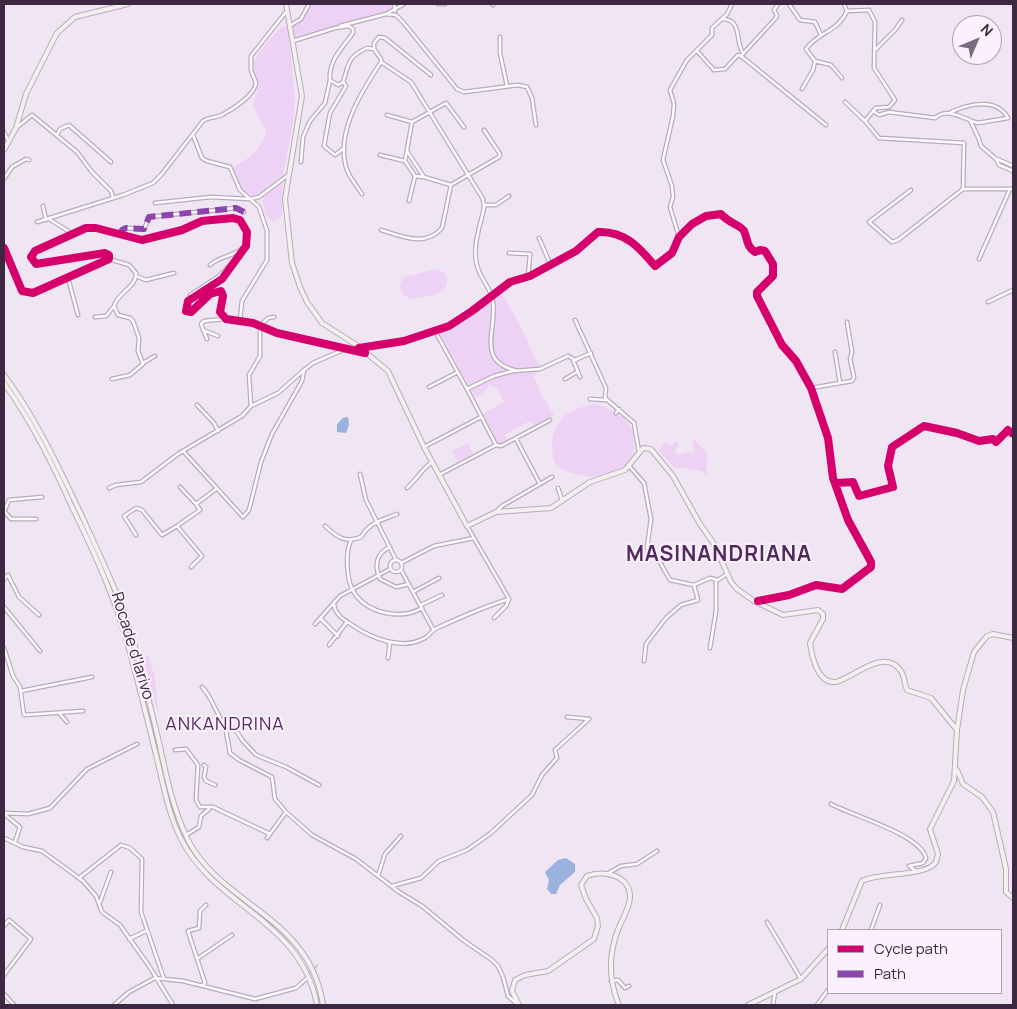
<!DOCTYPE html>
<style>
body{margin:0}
#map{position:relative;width:1017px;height:1009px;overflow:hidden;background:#f0e5f2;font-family:Manrope,sans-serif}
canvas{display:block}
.frame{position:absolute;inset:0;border:5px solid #3c2941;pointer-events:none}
.legend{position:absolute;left:827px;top:929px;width:175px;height:65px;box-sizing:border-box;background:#fbf0fd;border:1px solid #afa0b2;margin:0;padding:6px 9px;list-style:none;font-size:15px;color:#3c2941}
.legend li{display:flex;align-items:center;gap:10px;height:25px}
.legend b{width:25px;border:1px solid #afa0b2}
.north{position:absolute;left:952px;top:15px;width:50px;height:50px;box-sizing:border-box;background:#fbf0fd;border:1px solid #afa0b2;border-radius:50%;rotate:45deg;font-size:14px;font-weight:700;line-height:20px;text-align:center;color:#3c2941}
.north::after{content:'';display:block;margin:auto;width:18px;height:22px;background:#7b6b7f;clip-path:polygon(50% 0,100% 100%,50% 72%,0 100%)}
</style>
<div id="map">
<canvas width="1017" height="1009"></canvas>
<div class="frame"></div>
<ul class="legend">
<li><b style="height:6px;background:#d6006c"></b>Cycle path</li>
<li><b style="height:6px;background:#8e44ad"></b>Path</li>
</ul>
<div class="north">N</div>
</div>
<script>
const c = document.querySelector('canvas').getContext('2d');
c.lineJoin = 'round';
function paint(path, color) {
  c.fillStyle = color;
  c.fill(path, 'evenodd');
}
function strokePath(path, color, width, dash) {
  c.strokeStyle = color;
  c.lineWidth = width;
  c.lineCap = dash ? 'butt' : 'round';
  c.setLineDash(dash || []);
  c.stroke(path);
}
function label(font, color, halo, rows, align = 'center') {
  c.font = font + ' Manrope,sans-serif';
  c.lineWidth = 4;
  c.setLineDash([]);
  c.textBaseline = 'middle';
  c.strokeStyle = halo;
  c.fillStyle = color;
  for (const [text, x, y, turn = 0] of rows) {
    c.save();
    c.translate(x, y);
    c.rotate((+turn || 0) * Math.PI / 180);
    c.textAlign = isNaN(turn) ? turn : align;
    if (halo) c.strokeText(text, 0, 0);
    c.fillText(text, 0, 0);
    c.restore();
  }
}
const green = new Path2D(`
 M311 4H391L392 11 289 41 295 95 294 118 283 175 260 194 249 196 239 185 233 168C250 157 263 150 266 129L257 116 253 103 259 85 253 64 259 52 280 28 299 22Z
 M283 183 282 216 272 223 266 214 262 200 265 196Z
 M437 269C442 271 447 274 447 280 449 296 421 297 410 299L401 292 400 284 404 277Z
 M500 291 519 323 535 358 543 370 533 375 540 389 539 390 554 415 534 426 530 421 505 435 508 440 499 445 483 414 504 402 497 389 489 384 487 389 476 398 439 332C463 323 479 305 500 291Z
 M595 404C608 407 630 418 633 433 634 441 633 450 634 458 615 481 580 481 556 466 544 432 560 409 595 404Z
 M695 440 707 454 706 475 701 471 674 467 659 451 665 441 670 446 677 441 678 446 674 451 678 455 687 452 693 453 695 449 692 441Z
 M468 443 473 453 458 462 452 451Z
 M142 653 149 657 155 678 158 713Z`);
const water = new Path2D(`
 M348 417 349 425 346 433 337 432V424L343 418Z
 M566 858 575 864V872L560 885 556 894H551L547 889 549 880 545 872 558 860Z`);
const streetTunnel = new Path2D(`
 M309 976 318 964`);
const street = new Path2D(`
 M394 4 395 11
 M438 4H445
 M492 4 493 5
 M789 4 800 20 815 22 821 35
 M844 4 847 11
 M847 11 869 10 875 22 874 68 895 100 889 107 876 108 873 111
 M386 14 396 15 403 22 457 89 464 92 518 85 527 87 532 98 536 125
 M722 19C743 19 735 43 743 53
 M291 25 301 19 309 4
 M340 26 386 14 404 4
 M500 37V53L507 86
 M293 41 335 28 349 26 353 29V33C343 47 328 61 330 80L338 85 343 82C349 64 347 57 367 48L374 49 381 59V62L411 82 483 199 484 208C480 227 470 252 479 271 483 282 492 290 493 302 497 331 475 362 518 371
 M374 49V43L379 37 385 38 431 75
 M876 49 895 30 902 20
 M697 51 714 70 725 69 738 55 741 56 826 125
 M741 56 775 19 777 16 774 10 778 4
 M842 78 831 65 815 61 806 49C819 31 837 33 847 11
 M343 82 346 86 330 113 324 146 335 155 344 148
 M802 89 813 70 815 61
 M845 102 865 121 873 111 879 115 889 112 935 118C946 108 958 116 970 120L979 139 981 146 996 159 999 165 1013 171
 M951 112C969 104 996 97 1008 118L978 123 971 121
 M387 115 412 122 446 103 464 127
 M865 121 879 138 964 143 963 189H1013
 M16 128 32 115 77 152 92 172 111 191 113 198
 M4 132 8 140
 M57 135 60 129 69 125 111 162
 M193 135 202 158 207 161 230 167 240 190 250 199 259 197 287 176
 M407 151 424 177 415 176
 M380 155 405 161
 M997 159 1013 166
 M301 162 303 137 310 121 325 103 330 80
 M424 177 451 185 499 157 500 154 484 130
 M4 179 12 167 26 159 29 160
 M911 190 869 222 892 242 898 240 963 189
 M362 194C357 186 348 176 346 167 336 131 362 91 381 62
 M409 201 415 176 405 161 412 122
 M155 203 211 197 250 199 259 207 267 231V260L242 301 240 320
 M484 205H496L509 196
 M43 206 46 220
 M49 219 73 234
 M37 222 123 195 153 183 161 175 203 121C209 117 215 118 222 115 233 109 255 95 256 83L251 70V56L286 12
 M381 230C401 236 425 248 442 228L451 185
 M122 234V230L126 228 144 229 149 217 236 208 244 212
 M679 237 670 207 673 197 672 186 663 160 673 116 674 104 670 90 687 60 712 35V28L727 14 732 4
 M539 238 551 266
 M509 253 530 254 528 277
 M109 259 129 265 136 273C137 287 117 293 114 306L118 315 130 318 133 321 139 338 138 351 143 364 130 375 112 379
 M979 259 1010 189
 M210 265C220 256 232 257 243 248
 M136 276 146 280 174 273
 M68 278 78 315
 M190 295 219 276 235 260
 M988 302 1013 290
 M95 317 106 316 114 306
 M575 320 606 388 605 398 634 423 639 452
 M203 330 218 336
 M435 331 467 389 494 376 513 371 540 369 568 356 575 360 591 353
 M207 339 201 324 204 321 225 319
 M361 348 404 341 449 326 472 311 510 282 530 276 576 251 598 232C625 231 639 247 655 266L672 253 679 237 692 224 706 216 721 214C727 222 742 226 744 231 748 240 746 246 755 252L760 250 765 251 773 264V276L757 292V296L782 345 796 361 811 388 828 438 833 478 848 520 871 562V567L842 589 816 585 789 595 758 601
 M573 360 580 377
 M143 363 155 356
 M304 370 313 363 343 350
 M565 379 577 372
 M840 383 852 381 854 377 850 359 852 352 847 322
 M429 387 458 372
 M811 388 840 383 835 352
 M467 389 496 445
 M590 399 606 400
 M197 405 214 423 218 431
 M251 406 249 375 260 356V326L268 318 274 317
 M616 413 619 409
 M516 439 540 484
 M424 447 481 417
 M630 467 644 483 651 519 647 548 657 557 670 580 694 585
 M360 474 366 500 396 560
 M439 475 496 445 501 446 550 420
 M180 487 196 504
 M109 488 116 485 141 482 178 454 242 416 251 406 278 393 304 370 302 381 272 434 261 462 249 510 243 517 184 452
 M407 488C417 479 421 470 432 462
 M558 488 562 500
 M4 512 9 500 42 497
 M5 512 11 519H36
 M496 512 502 506 552 477
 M325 526C336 536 345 544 361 537 370 522 382 520 397 514
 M467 526 509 599 506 606 494 618
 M136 535 124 516 136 508 142 510 162 535 177 526
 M351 540C345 553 346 582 355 594 369 614 402 620 422 608
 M390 547C376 553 374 566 380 579L396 587 409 584
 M390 566a6 6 0 1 1 12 0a6 6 0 1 1-12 0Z
 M401 563 434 546 474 538
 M191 567 202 556 177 526 200 510 196 504 216 489
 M401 570 433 629
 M4 579 8 575 19 597 39 615
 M413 592 439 578
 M334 602C333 613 344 620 352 625 371 638 402 651 425 638 430 635 432 630 437 628 461 617 483 607 509 599
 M421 605 442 595
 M4 607 40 651
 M320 618 338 636
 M315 624 340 596 390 569
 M329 645 347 622
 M4 648 13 676 20 687 24 715 83 711
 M710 648 716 611V580
 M388 658 390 642
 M644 661 646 644 666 618 681 605 698 600 694 585 710 578 718 580 727 574
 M202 687C213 698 215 713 225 725
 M21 691 92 677
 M59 713 67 722
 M567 717 589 719
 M175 750 186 749 198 765 196 800 200 807H213L270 834
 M204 765 206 767 204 777 206 781 215 785
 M319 785 286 767 256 755 242 740 236 730 225 725 230 753 239 760 272 777 275 799 286 812 312 835 356 859 399 892 422 906 463 940 492 960 498 966 503 977 508 996 516 1003
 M831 804C853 816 920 834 926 858L923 863 909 866 916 871
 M4 813 28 814 50 808 87 769 137 744
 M4 814 20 827 15 842
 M186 835 199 827 201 816 209 809
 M4 838 23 847 42 851 83 881 96 896 102 912 120 925 149 966 173 1005
 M267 838 286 812
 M607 874 621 866 637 864 657 851
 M378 876 385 854 401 836
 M79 878 121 845 130 848 142 859 141 912 164 979
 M392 886 421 878 439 861 467 850 491 833 532 795 542 775 557 758 555 750 589 719
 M100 902 111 872
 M767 922 801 979
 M4 926 9 920 31 939 4 975
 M871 930 880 905
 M129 939 146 931
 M197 959 232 935
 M611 981 618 980 625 988 629 986
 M203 985 205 983 188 931 199 928 200 911 206 905
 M4 994 14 1005
 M114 1005 129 992 155 978 183 981 255 999 296 988 306 979
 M773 1005 775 992
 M817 1005 828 990`);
const secondary = new Path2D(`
 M286 4 302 96 285 199 292 263 300 287 307 302 322 323 358 346 388 371 424 447 467 526 496 512 551 508 590 482 625 470 643 448 651 449 673 476 700 524 714 544 731 582 737 589 754 601 783 615 818 610 823 614V619L810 643C812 658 818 684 836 682 855 677 884 647 901 671 905 677 904 684 907 690L931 698 957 730
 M4 150 16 128 26 94 57 33 75 17 128 4
 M4 248 22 291 33 293 109 259V255L105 253 36 264 31 257 35 251 86 228H96L142 240 182 230 202 221 233 218 240 220 247 232 246 246 222 279 188 301 186 311 191 312 210 294 221 291 223 296 220 312 226 319 253 323 277 333 364 353
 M4 375C36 418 58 466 81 514 100 556 121 598 134 643 143 676 151 709 159 742 166 775 173 809 188 840 222 906 310 916 323 1005
 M4 383C32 422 53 465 73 509 96 556 117 602 130 653 140 689 149 726 158 763 164 789 169 815 181 839 216 908 301 919 317 1005
 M957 770 963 784 982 797 993 812 1006 869V892L1013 898
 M842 930 862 881C880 872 926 877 936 862L938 854 930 829 954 781 957 730 963 690 974 652 987 636 993 634 1013 638
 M519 1005 512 991 515 980 525 975 548 971 594 939 598 926 597 918 586 899 581 885 587 876C604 869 631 876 630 898 629 908 623 918 619 927 608 954 608 979 619 1005
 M748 1005 801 979 828 949`);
const quiet = new Path2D(`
 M122 236V230L126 228 144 229 149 217 236 208 244 212`);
const cycleway = new Path2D(`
 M4 248 22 291 33 293 109 259V255L105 253 36 264 31 257 35 251 86 228H96L142 240 182 230 202 221 233 218 240 220 247 232 246 246 222 279 188 301 186 311 191 312 210 294 221 291 223 296 220 312 226 319 253 323 277 333 365 353
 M359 348 404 341 449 326 472 311 510 282 530 276 576 251 598 232C625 231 639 247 655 266L672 253 679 237 692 224 706 216 721 214C727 222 742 226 744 231 748 240 746 246 755 252L760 250 765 251 773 264V276L757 292V296L782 345 796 361 811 388 828 438 833 478 848 520 871 562V567L842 589 816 585 789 595 758 601
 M836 483 853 482 859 496 893 487 888 466 892 447 924 426 957 433 979 441 993 439 996 442 1008 430 1013 434`);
const streetNames = [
 ["Rocade d'Iarivo",132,646,73]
];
const neighbourhoodNames = [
 ["ANKANDRINA",225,725]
];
const districtNames = [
 ["MASINANDRIANA",719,555]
];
paint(green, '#eed2f5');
paint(water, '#9cb2de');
strokePath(streetTunnel, '#ccbfcf', 2.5, [2.5, 1]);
strokePath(street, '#b8abbc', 5);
strokePath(secondary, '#b8abbc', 6);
strokePath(street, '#fdfbfd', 2.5);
strokePath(secondary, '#f3f0ef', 4);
strokePath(quiet, '#8e44ad', 6, [12, 6]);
strokePath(cycleway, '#d6006c', 8);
label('16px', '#3c2941', '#fbf0fd', streetNames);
c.letterSpacing = '1px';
label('18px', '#53295e', '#fbf0fd', neighbourhoodNames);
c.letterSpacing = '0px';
c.letterSpacing = '1px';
label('bold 21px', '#53295e', '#fbf0fd', districtNames);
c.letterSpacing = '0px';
</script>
